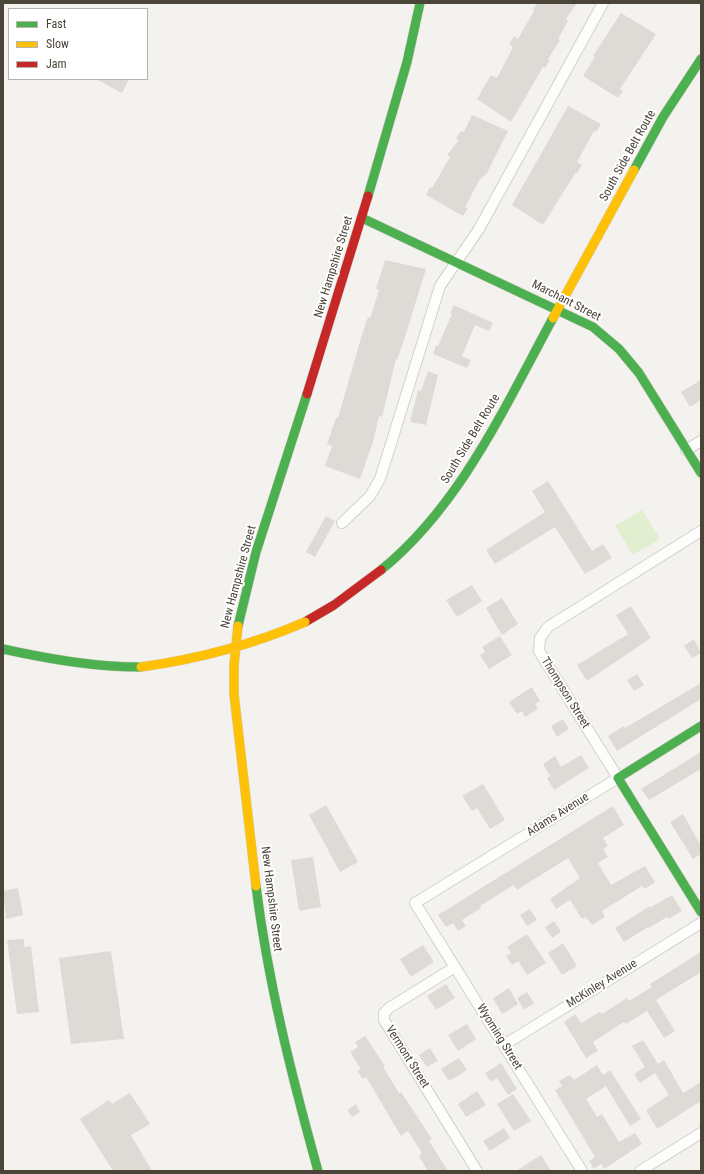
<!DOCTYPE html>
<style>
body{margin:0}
#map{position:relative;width:704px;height:1174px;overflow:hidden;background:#f4f2ee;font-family:"Roboto Condensed",sans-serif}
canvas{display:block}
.frame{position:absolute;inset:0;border:4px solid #4b4439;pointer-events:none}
.legend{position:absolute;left:8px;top:8px;width:140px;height:72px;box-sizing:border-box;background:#fff;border:1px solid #b7b4b0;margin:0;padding:5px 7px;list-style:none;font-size:12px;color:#4b4439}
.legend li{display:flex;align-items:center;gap:8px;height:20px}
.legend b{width:20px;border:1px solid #b7b4b0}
</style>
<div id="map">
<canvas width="704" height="1174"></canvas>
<div class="frame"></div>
<ul class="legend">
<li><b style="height:5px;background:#4caf50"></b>Fast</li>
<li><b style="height:5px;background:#ffc107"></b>Slow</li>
<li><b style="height:5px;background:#c62828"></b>Jam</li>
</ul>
</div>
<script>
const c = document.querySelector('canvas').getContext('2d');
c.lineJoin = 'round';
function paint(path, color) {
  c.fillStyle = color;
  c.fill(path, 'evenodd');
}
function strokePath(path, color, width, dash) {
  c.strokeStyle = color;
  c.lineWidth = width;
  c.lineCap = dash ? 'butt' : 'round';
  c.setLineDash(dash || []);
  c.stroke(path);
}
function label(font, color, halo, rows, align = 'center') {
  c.font = font + ' "Roboto Condensed",sans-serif';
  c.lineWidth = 4;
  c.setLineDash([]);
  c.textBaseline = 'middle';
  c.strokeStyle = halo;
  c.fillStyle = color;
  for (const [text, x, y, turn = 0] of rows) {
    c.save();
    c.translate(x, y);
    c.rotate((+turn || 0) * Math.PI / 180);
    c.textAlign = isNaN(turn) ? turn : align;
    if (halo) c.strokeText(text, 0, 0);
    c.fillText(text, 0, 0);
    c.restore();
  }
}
const green = new Path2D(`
 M642 510 660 539 633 555 615 526Z`);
const building = new Path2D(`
 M537 3H577L566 19 568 21 558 39 560 40 548 59 550 60 545 68 543 67 511 122 477 99 491 75 497 78 513 47 509 44 514 36 518 39 534 11 533 10Z
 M621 13 656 34 620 89 623 91 618 98 583 76 595 57 593 56Z
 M96 79H129L122 93Z
 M568 106 601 124 596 132 594 131 577 162 582 165 577 173 576 172 543 225 512 205Z
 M472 115 508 131 487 173 480 179 465 207 468 208 463 216 426 195 430 187 432 188 450 157 447 155 459 140 456 138 461 131 464 132Z
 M385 260 426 269 404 340 397 360 396 359 382 417 379 416 373 442 360 479 325 466 332 446 327 444 336 418H338L361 338 368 317 370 318 379 290 376 289Z
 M454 305 493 323 489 331 475 325 462 356 471 360 467 368 433 354 436 345 438 346 452 314 450 313Z
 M428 371 438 375 426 425 410 422 418 390 421 391Z
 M701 380V400L690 407 681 392Z
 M548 481 592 551 603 544 612 558 585 574 555 527 495 564 486 550 545 512 532 491Z
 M326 516 335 521 315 557 306 552Z
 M472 585 482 601 457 617 446 600Z
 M502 598 518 624 502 635 486 608Z
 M631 606 651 638 587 681 577 665 628 634 616 615Z
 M500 636 512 655 489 669 480 655 485 652 482 647Z
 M694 639 701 653 692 658 684 646Z
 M637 674 644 685 634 691 627 680Z
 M701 683V699L617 751 608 736 624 726 625 728Z
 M532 687 540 701 535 704 538 709 525 717 522 711 517 714 509 702Z
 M563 719 569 729 557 737 551 726Z
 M701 752V769L649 800 641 789Z
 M581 755 589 768 554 790 547 778 550 776 543 764 555 756 561 767Z
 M483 784 505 820 490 829 477 808 472 811 462 796Z
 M326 805 358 862 340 872 309 815Z
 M613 806 624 825 603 838 608 846 603 849 608 857 598 863 611 885 645 866 655 882 645 889 642 886 602 911 605 917 592 925 586 917 582 919 570 900 556 909 550 899 580 878 568 858 517 890 514 885 480 906 481 908 462 920 466 926 458 931 453 923 446 927 438 915Z
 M683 814 701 846V854L693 859 670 822Z
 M313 857 321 907 299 911 291 860Z
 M18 888 23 915 6 919 3 891Z
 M672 895 682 911 668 919 667 917 649 928 648 927 624 942 615 928 650 906 651 907Z
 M530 909 537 920 527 926 520 915Z
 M554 921 561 932 552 938 545 927Z
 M527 934 546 963 527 975 518 961 512 965 506 956 511 953 507 947Z
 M24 939V947L31 946 39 1012 17 1014 7 940Z
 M563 943 577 966 562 975 548 953Z
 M423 945 434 962 411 977 400 959Z
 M111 951 124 1039 71 1044 59 958Z
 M701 952V972L656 1000 675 1031 664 1038 647 1011 626 1024 624 1022 593 1042 598 1051 586 1058 564 1022 575 1014 581 1023 600 1012 602 1014 627 998 629 1001 652 987 650 984Z
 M446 984 455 998 436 1010 427 996Z
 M509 988 518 1004 502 1014 493 998Z
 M527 992 534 1003 524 1010 517 998Z
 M467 1024 476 1039 458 1051 448 1035Z
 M365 1036 385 1066 383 1067 399 1093 401 1092 432 1139 429 1141 448 1171H428L419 1156 422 1153 408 1131 401 1136 366 1077 363 1079 357 1071 361 1069 350 1052 358 1047 355 1042Z
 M643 1040 658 1064 664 1060 683 1093 701 1082V1101L657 1129 646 1110 669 1095 655 1073 640 1083 634 1074 645 1067 632 1046Z
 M430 1048 438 1061 427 1067 419 1055Z
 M459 1058 467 1070 449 1081 441 1069Z
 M501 1063 517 1089 508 1095 497 1078 491 1082 485 1073Z
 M597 1065 603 1075 610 1070 641 1119 630 1126 606 1086 586 1099 597 1117 602 1114 619 1142 635 1133 642 1144 604 1169 601 1164 594 1169 589 1161 595 1157 555 1090 562 1086 559 1081 570 1075 574 1080Z
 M477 1091 486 1105 466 1117 458 1104Z
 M130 1093 150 1124 131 1135 152 1171H113L80 1119 109 1100 112 1104Z
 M513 1094 531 1121 514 1131 497 1104Z
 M356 1104 360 1112 352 1117 347 1110Z
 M504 1128 510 1138 490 1151 483 1141Z
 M541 1155 551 1171H516Z`);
const street = new Path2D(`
 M686 450 701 441
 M342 523 370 496 380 479 440 286 479 229 603 3
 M455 967 389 1008 384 1013V1020L477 1171
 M504 1045 701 923
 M582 1171 415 903 618 778 539 651 540 638 548 627 701 531
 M640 1171 701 1133`);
const fast = new Path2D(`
 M634 170 663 117 701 59
 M368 196 407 62 420 3
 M362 218 593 327 619 349 639 373 701 473
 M381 570C461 505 505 406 553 318
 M238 626 256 552 307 394
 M3 649C49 659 94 667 141 667
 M701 726 618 778 701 912
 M256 886C268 983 292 1077 318 1171`);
const slow = new Path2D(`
 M553 318 634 170
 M238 626 234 665V694L256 886`);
const jam = new Path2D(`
 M307 394 368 196
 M305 622 334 605 381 570`);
const slowBridge = new Path2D(`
 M141 667C198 659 252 645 305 622`);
const streetNames = [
 ["South Side Belt Route",628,156,-61],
 ["New Hampshire Street",334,267,-73],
 ["Marchant Street",566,301,27],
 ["South Side Belt Route",471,439,-59],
 ["New Hampshire Street",239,577,-75],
 ["Thompson Street",565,693,58],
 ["Adams Avenue",558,815,-32],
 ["New Hampshire Street",271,899,83],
 ["McKinley Avenue",602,984,-32],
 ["Wyoming Street",499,1037,58],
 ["Vermont Street",407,1057,58]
];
paint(green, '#e1eecf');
paint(building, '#dedbd6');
strokePath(street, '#d2d0cb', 12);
strokePath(fast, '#d3cfc5', 10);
strokePath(slow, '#d3cfc5', 10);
strokePath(jam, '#d3cfc5', 10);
strokePath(street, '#fdfdfc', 10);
strokePath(fast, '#4caf50', 9);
strokePath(slow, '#ffc107', 9);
strokePath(jam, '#c62828', 9);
strokePath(slowBridge, '#d3cfc5', 10, []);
strokePath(slowBridge, '#ffc107', 9);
label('12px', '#4b4439', '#fff', streetNames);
</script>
